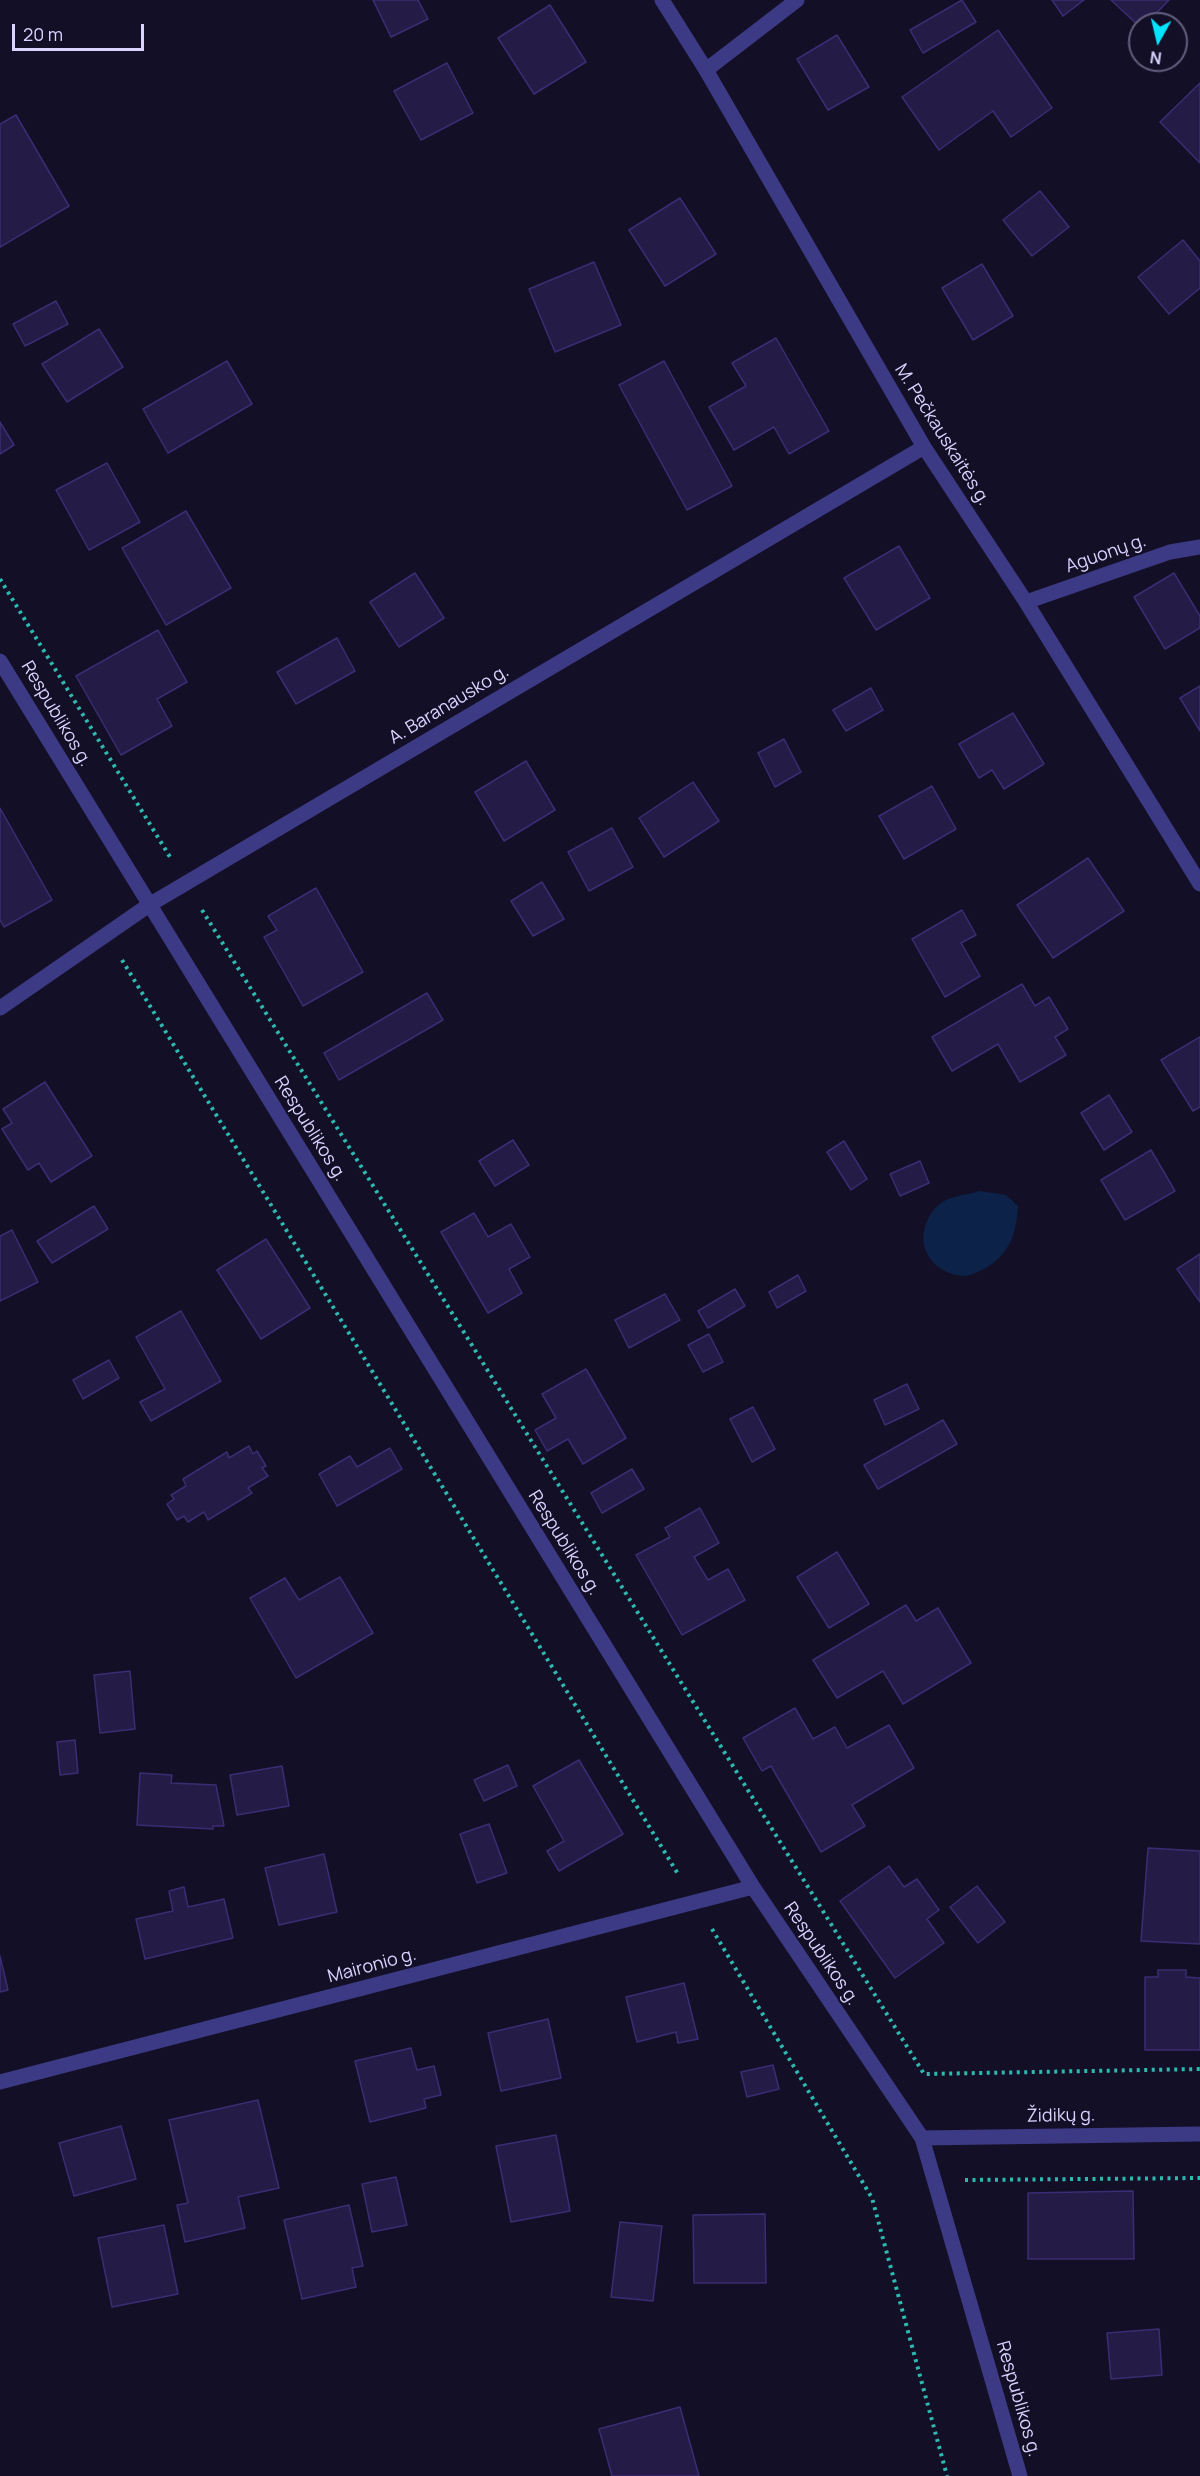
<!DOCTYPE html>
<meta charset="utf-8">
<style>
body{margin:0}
#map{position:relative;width:1200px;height:2476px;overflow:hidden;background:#130f26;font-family:Manrope,sans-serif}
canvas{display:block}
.north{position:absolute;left:1128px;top:12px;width:60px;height:60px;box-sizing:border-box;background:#130f26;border:2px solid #625e7d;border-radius:50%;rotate:188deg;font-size:16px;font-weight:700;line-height:24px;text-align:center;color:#d9d4ff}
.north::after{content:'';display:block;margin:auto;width:21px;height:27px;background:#00e5ff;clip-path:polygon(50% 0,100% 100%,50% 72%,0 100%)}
.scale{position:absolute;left:12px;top:24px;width:132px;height:27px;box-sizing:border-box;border:3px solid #d9d4ff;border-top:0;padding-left:8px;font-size:18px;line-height:21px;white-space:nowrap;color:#d9d4ff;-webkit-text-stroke:4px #130f26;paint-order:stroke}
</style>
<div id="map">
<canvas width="1200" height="2476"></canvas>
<div class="north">N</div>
<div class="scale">20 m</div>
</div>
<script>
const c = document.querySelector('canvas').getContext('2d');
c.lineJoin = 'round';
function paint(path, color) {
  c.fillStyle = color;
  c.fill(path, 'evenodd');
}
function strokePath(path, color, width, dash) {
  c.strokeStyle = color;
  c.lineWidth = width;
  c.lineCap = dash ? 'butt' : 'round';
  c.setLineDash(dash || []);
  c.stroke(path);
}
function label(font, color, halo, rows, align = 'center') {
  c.font = font + ' Manrope,sans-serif';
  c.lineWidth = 4.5;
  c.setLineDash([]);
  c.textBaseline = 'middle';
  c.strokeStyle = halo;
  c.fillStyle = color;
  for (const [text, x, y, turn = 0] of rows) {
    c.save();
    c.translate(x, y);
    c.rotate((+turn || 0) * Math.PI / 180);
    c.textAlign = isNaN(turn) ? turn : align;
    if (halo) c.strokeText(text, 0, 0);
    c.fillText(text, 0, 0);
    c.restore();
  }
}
const water = new Path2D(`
 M980 1191 1006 1195 1018 1206C1017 1234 1008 1257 982 1270 977 1272 970 1276 964 1276 940 1275 919 1255 924 1231 927 1218 932 1209 944 1201 954 1196 969 1194 980 1191Z`);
const building = new Path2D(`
 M373 0H418L428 19 391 37Z
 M962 0 976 22 923 53 910 30Z
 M1052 0H1084L1063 16Z
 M1111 0H1169L1146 24H1140V27Z
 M550 5 586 62 534 94 498 38Z
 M998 30 1052 108 1011 137 993 111 939 150 902 97Z
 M837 35 869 87 828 110 797 59Z
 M447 63 473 113 421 140 394 91Z
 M1200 83V163L1160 122Z
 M16 115 69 206 0 247V124Z
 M1040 191 1069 227 1032 256 1003 220Z
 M680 198 716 254 665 286 629 230Z
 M1183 240 1200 261V288L1169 314 1138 277Z
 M594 262 621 325 555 352 529 289Z
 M982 264 1013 316 973 340 942 288Z
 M56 301 68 324 25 346 13 324Z
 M99 329 123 367 67 402 42 364Z
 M776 338 829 431 789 454 774 427 734 450 709 407 746 386 732 363Z
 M227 361 252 404 168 453 143 409Z
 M664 361 732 486 687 510 619 385Z
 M0 422 14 445 0 454Z
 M107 463 140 522 89 550 56 490Z
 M186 511 231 588 166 625 122 548Z
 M899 546 930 598 876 630 844 578Z
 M415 573 444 618 399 647 370 602Z
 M1174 573 1200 616V628L1165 649 1134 597Z
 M158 630 187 682 157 699 172 726 121 755 76 676Z
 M337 638 355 671 296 704 277 672Z
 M1200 686V731L1180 698Z
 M871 688 883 710 846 731 833 710Z
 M1013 713 1044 764 1004 789 992 770 979 778 959 744Z
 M784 739 801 772 775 787 758 753Z
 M526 761 555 810 504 841 475 792Z
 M693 782 719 821 664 857 639 818Z
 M932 786 956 829 904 859 879 816Z
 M0 808 52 900 4 927 0 920Z
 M612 828 633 867 589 891 568 852Z
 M1088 858 1124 911 1053 958 1017 905Z
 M542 882 564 919 533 936 511 901Z
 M316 888 363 972 303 1006 264 937 277 930 268 916Z
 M962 910 976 935 961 943 980 976 945 997 912 939Z
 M1022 984 1035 1006 1049 997 1068 1029 1055 1037 1066 1055 1020 1082 998 1044 952 1071 932 1037Z
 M427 993 443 1020 339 1080 324 1053Z
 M1200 1037V1107L1193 1111 1161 1060Z
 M45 1082 92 1156 51 1182 39 1163 28 1170 2 1129 12 1123 3 1109Z
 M1109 1095 1132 1132 1104 1150 1081 1113Z
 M513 1140 529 1165 495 1186 479 1161Z
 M844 1141 867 1179 851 1190 827 1152Z
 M1151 1150 1175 1191 1125 1220 1101 1180Z
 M920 1161 929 1183 900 1196 890 1174Z
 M94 1206 108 1229 52 1263 37 1241Z
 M474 1213 488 1237 511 1224 530 1257 509 1269 522 1293 488 1313 441 1232Z
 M12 1230 38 1282 0 1301V1236Z
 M266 1239 310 1308 261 1339 217 1270Z
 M1200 1254V1302L1177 1269Z
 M798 1275 806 1291 777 1308 769 1292Z
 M735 1289 745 1306 708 1328 698 1311Z
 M665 1294 680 1320 629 1348 615 1320Z
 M181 1311 221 1381 151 1421 140 1402 165 1389 136 1337Z
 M709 1334 723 1362 703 1372 688 1345Z
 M109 1360 119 1378 83 1399 73 1380Z
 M586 1369 626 1438 583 1464 568 1439 547 1451 535 1430 556 1418 542 1394Z
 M907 1384 919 1409 885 1425 874 1400Z
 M753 1407 775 1449 752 1462 730 1419Z
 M943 1420 957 1444 878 1489 864 1465Z
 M249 1446 253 1454 257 1451 266 1466 262 1468 268 1476 248 1488 252 1493 208 1520 204 1512 188 1522 184 1516 177 1520 167 1504 174 1499 171 1495 186 1486 183 1479 227 1452 229 1458Z
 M390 1448 402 1469 337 1506 319 1474 350 1456 357 1467Z
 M632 1469 644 1489 602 1513 591 1493Z
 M700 1508 719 1543 694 1557 708 1580 728 1569 745 1600 682 1635 636 1555 670 1537 665 1528Z
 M837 1552 869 1604 829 1628 797 1577Z
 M340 1577 373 1633 296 1678 250 1598 285 1578 299 1600Z
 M906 1605 916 1621 938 1608 971 1663 903 1704 883 1671 837 1698 813 1660Z
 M130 1671 135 1729 100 1733 94 1675Z
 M795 1708 813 1739 835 1727 847 1748 889 1725 914 1768 852 1805 865 1826 821 1852 771 1766 762 1771 743 1738Z
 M75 1740 78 1773 60 1775 57 1742Z
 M579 1760 623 1834 559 1871 547 1851 564 1841 533 1786Z
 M508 1765 517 1786 484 1801 474 1780Z
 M282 1766 289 1806 237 1815 230 1775Z
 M140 1773 172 1775 171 1783 216 1785 224 1826H213V1829L137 1825Z
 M489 1824 507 1873 477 1883 460 1834Z
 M1148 1848 1200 1851V1944L1141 1941Z
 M324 1854 337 1912 279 1925 265 1868Z
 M889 1866 904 1887 917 1879 939 1910 927 1919 944 1943 895 1978 840 1901Z
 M977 1886 1005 1922 978 1943 950 1907Z
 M184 1887 188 1907 224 1899 233 1938 145 1959 136 1919 173 1911 169 1891Z
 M0 1956 8 1990 0 1992Z
 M1158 1970H1186V1977L1200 1978V2050H1145V1977H1158Z
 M684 1983 698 2039 678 2043 676 2032 637 2042 626 1997Z
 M548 2019 561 2078 501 2091 488 2033Z
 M411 2048 417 2070 434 2066 441 2095 424 2099 426 2108 370 2122 355 2061Z
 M773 2065 779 2089 747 2097 741 2072Z
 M258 2100 279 2188 238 2197 245 2228 185 2242 177 2205 188 2203 169 2120Z
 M121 2126 136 2179 74 2196 59 2143Z
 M556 2135 570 2211 511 2222 496 2146Z
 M396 2177 407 2225 372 2232 362 2184Z
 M1133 2191 1134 2259H1028V2193Z
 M349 2205 363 2266 352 2268 356 2287 302 2299 284 2220Z
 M765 2214 766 2283H694L693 2215Z
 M620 2222 662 2226 653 2301 611 2297Z
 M164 2225 178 2294 112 2307 98 2238Z
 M1159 2329 1162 2375 1111 2379 1107 2333Z
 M680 2407 699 2476H612L599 2429Z`);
const path = new Path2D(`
 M0 579 170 857
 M202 910 924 2074 1200 2069
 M122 960 678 1874
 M712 1929 872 2198 947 2476
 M965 2180 1200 2178`);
const lane = new Path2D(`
 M706 70 797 0`);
const street = new Path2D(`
 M662 0 706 70 924 447 1026 602 1200 884
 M1026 602 1170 552 1200 547
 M0 661 753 1887 922 2138 1020 2476
 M0 1008 149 905 924 447
 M0 2082 753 1887
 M922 2138 1200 2134`);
const streetNames = [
 ["M. Pečkauskaitės g.",942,435,58],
 ["Aguonų g.",1106,554,-19],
 ["A. Baranausko g.",449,705,-31],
 ["Respublikos g.",56,714,59],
 ["Respublikos g.",310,1129,58],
 ["Respublikos g.",564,1543,58],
 ["Respublikos g.",821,1954,56],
 ["Maironio g.",372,1966,-15],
 ["Židikų g.",1061,2116,-1],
 ["Respublikos g.",1018,2399,74]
];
paint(water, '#0c2248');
paint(building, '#241b47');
strokePath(building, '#3b2d73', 1.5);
strokePath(path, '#2fb8b0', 4, [3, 4.5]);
strokePath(lane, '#3d3a85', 15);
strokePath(street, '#3d3a85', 15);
label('18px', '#d9d4ff', '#130f26', streetNames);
</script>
